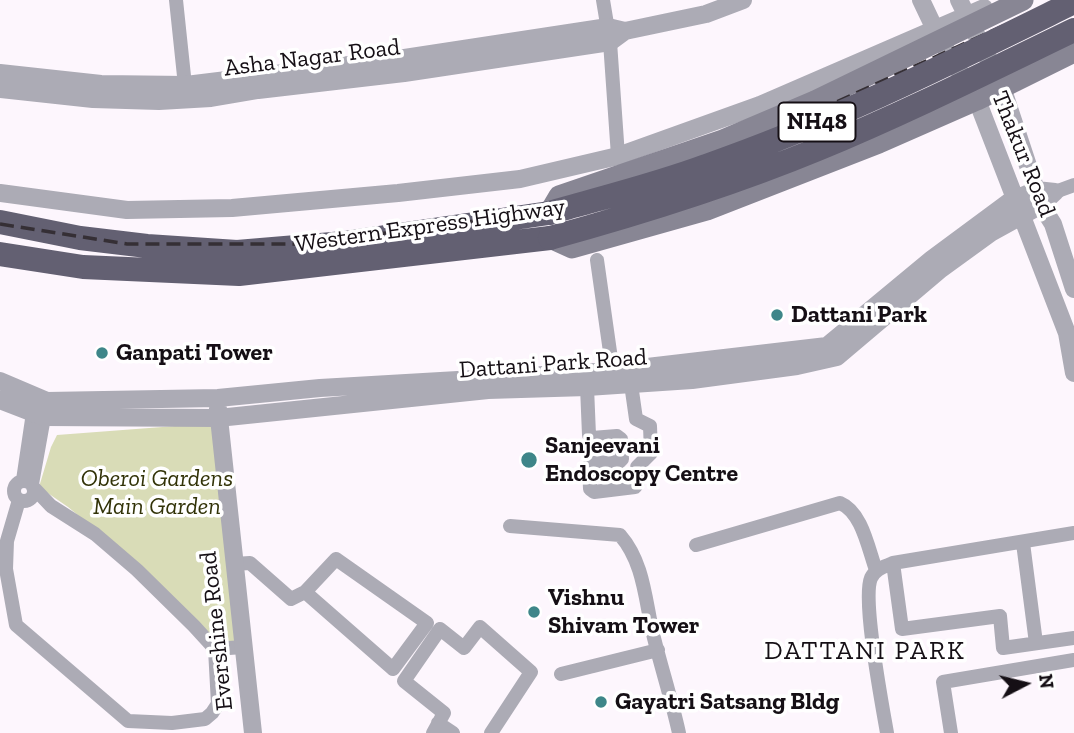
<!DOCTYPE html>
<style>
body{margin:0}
#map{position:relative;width:1074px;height:733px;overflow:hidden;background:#fdf6fd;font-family:"Zilla Slab",serif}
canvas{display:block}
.north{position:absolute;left:990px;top:649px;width:70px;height:70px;-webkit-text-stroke:5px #fff;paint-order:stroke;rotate:83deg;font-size:19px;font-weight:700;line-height:28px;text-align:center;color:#150f15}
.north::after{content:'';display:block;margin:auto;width:24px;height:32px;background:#150f15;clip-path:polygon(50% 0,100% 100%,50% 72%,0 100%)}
</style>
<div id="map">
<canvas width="1074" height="733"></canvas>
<div class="north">N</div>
</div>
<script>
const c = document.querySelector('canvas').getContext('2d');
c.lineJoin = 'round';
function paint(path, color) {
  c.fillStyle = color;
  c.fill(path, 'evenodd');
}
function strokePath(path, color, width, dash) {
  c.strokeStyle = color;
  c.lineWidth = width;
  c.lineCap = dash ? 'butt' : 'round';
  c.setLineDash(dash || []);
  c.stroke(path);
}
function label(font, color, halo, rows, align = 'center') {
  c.font = font + ' "Zilla Slab",serif';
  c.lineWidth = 7;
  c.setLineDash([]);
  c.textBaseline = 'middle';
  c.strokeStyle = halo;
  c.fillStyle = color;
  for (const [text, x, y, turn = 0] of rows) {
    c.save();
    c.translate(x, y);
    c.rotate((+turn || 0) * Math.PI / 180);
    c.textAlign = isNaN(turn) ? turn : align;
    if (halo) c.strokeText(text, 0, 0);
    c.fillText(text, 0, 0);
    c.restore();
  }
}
const green = new Path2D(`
 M215 423 241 647 219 645 90 525 68 507 39 487 51 447 57 435Z`);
const minor = new Path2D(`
 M176 0 186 95
 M603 0 610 42 618 156
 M1055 192 1074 185
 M597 260 614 380
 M587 387 589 435 592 438 617 436 621 439 622 459 619 462 591 463 589 466 590 489 594 492 635 487 638 483 637 467 651 453 650 426 636 419 631 384
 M23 480 34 406
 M14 491a10 10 0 1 1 20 0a10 10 0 1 1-20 0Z
 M32 484 46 406
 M19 500 7 541 6 569 16 625 128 721 172 723 205 719 212 713 218 704 215 649 194 626 137 570 95 534 51 506 33 487
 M510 526 620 535C645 564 645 602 654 638 662 670 672 701 679 733
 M1023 543 1036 643
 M696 545 840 503C862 512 868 548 876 570
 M336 559 427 623 393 669 305 592Z
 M893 563 902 629 1000 616 1003 648 1074 638
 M234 564 250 563 291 599 305 592
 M215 649 243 647
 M561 674 658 650
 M438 723 453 733
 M433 733 444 713 404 681 440 629 464 648 480 627 531 672 491 733
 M887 733C882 704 862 599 871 578 876 568 884 567 893 563L1074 533
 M951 733 943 682 1074 660`);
const tertiary = new Path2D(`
 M921 0 940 40 977 100 1067 333 1074 373
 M959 0 1002 87 1041 205 1053 224 1074 289
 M0 73 101 84 186 85 398 59 608 27 625 31
 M0 89 93 99 159 101 211 98 258 90 404 73 610 42 625 31 706 14 743 0
 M0 193 127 210 232 208 398 193 520 179 618 156 760 105 984 8
 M0 381 47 401 218 398 320 388 613 371 827 346 932 259 1009 202 1036 190 1055 192
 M0 400 44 417 218 418 488 390 587 387 692 380 797 366 837 357 941 269 992 232 1041 205 1055 192
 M218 409 253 733`);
const secondary = new Path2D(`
 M549 213 559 196 723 140 815 101 1023 0
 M550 238 572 248 707 210 879 143 977 100 1074 52`);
const trunk = new Path2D(`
 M0 222 80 238 147 246 237 252 344 243 549 213
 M0 254 83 267 239 274 550 238`);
const rail = new Path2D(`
 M0 224 127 244H304L497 218 619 188 742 145 1060 0`);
const trunkBridge = new Path2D(`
 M549 213C601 198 655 185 706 166 833 122 954 61 1074 2
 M550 238C641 213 731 185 818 149 905 113 989 71 1074 30`);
const markers = [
 [777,315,7,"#3e8689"],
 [102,353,7,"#3e8689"],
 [529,460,9,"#3e8689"],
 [534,612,7,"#3e8689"],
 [601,702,7,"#3e8689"]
];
const shields = [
 [817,122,77]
];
const shieldNames = [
 ["NH48",817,122]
];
const streetNames = [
 ["Asha Nagar Road",312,58,-7],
 ["Thakur Road",1023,154,68],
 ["Western Express Highway",430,226,-8],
 ["Dattani Park Road",553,364,-4],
 ["Evershine Road",217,631,-96]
];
const poiNames = [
 ["Dattani Park",791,315],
 ["Ganpati Tower",116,353],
 ["Sanjeevani",545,446],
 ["Endoscopy Centre",545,474],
 ["Vishnu",548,598],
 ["Shivam Tower",548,626],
 ["Gayatri Satsang Bldg",615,702]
];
const parkNames = [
 ["Oberoi Gardens",157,479],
 ["Main Garden",157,507]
];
const neighbourhoodNames = [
 ["DATTANI PARK",865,652]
];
paint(green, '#d9dcb7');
strokePath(minor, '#acabb5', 14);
strokePath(tertiary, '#acabb5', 18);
strokePath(secondary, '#888694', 21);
strokePath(trunk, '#636072', 24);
strokePath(rail, '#352f35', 3.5, [14, 7]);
strokePath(trunkBridge, '#636072', 24);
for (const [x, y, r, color] of markers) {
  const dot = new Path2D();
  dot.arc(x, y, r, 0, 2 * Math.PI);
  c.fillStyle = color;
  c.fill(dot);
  strokePath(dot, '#fff', 2.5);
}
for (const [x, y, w] of shields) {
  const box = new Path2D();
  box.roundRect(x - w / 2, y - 19.5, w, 39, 5);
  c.fillStyle = '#fff';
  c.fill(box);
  strokePath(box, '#150f15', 2);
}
label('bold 23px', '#150f15', null, shieldNames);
label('24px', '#150f15', '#fff', streetNames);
label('bold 24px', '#150f15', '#fff', poiNames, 'left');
label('italic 24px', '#323308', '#fff', parkNames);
c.letterSpacing = '2px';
label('26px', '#150f15', '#fff', neighbourhoodNames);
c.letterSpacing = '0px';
</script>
